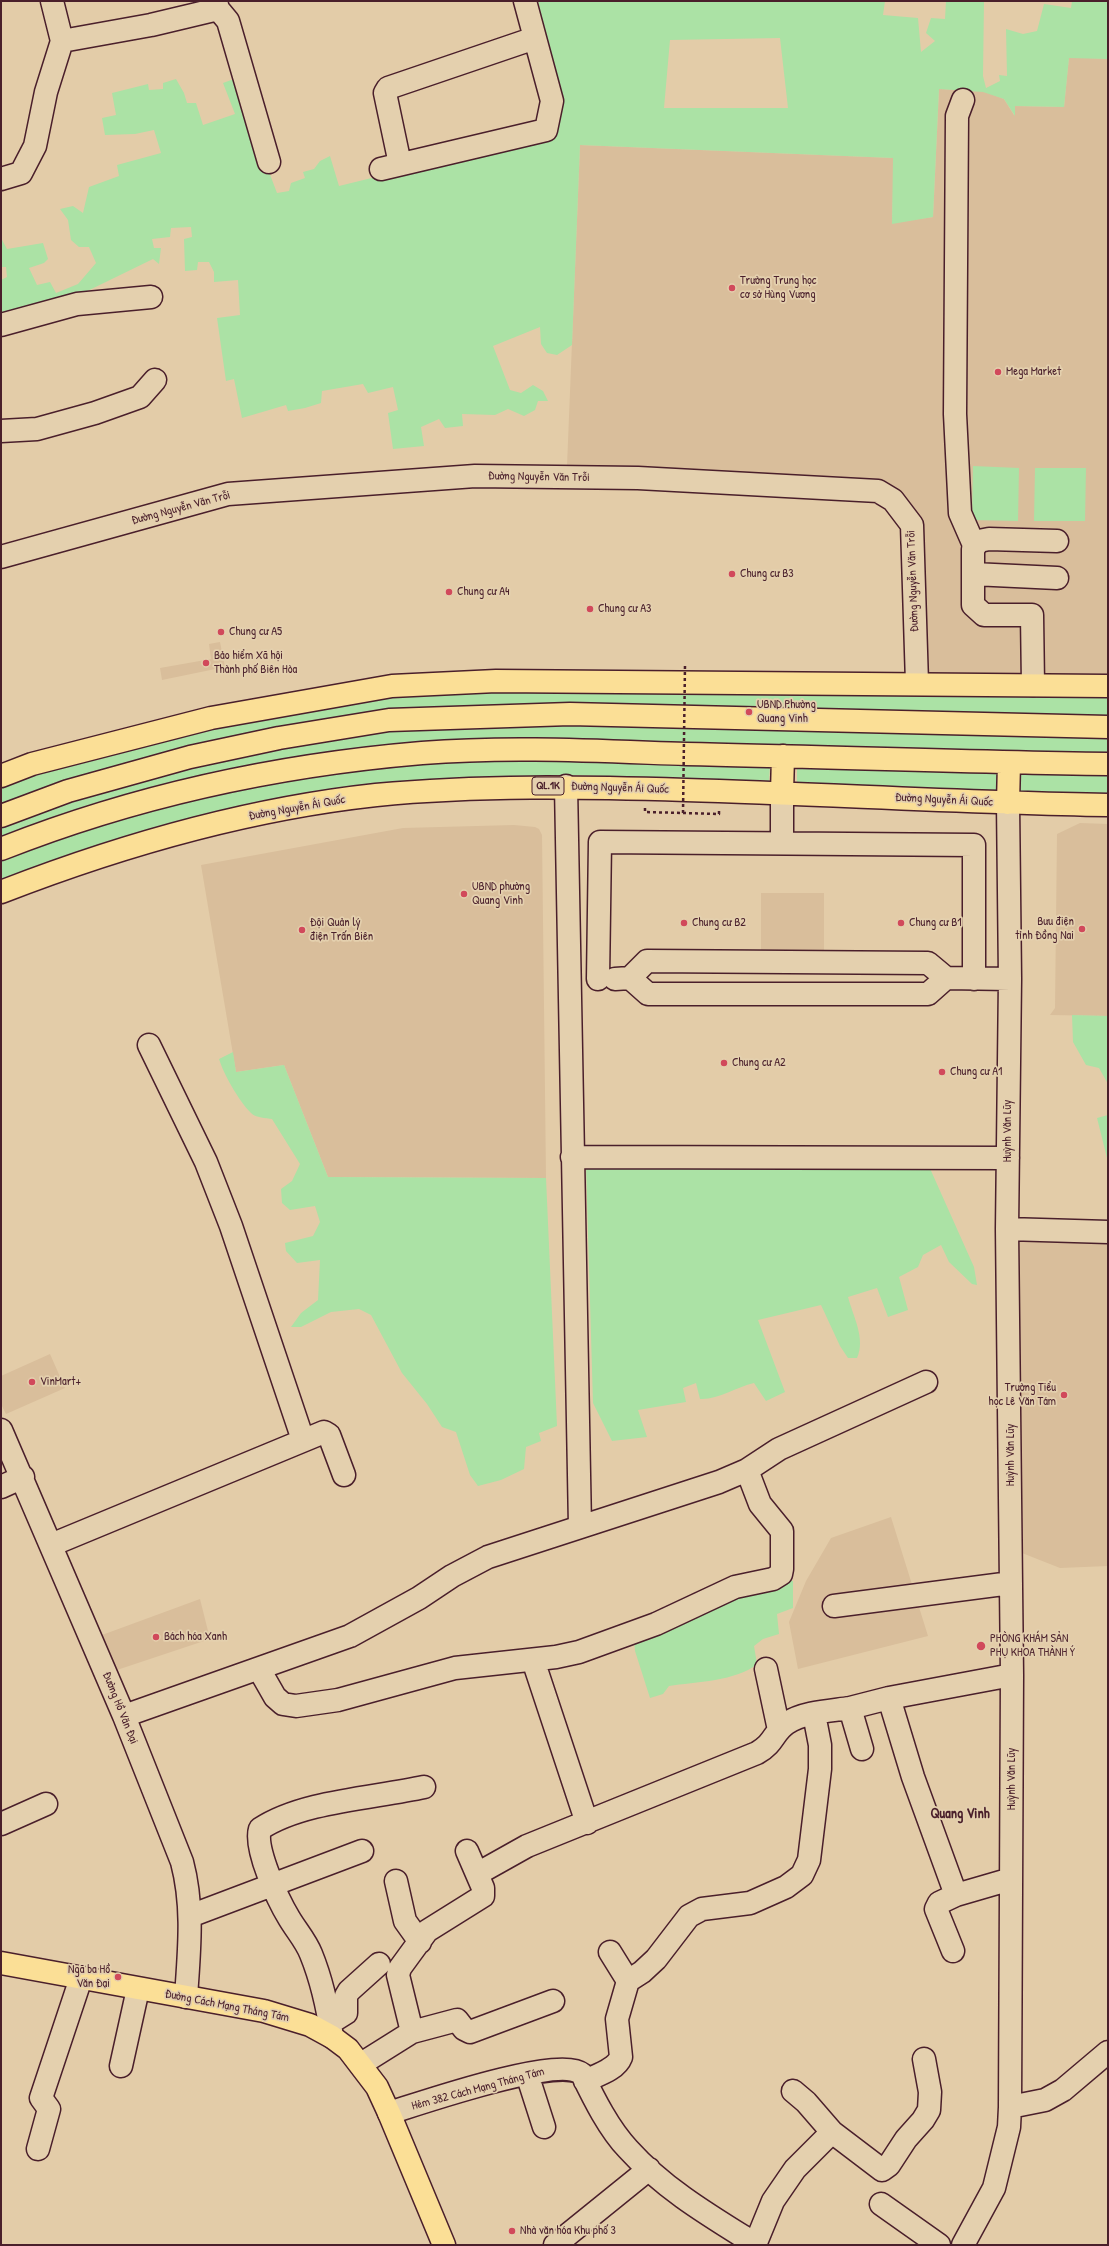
<!DOCTYPE html>
<meta charset="utf-8">
<style>
body{margin:0}
#map{position:relative;width:1109px;height:2246px;overflow:hidden;background:#e3cca8;font-family:"Patrick Hand",sans-serif}
canvas{display:block}
.frame{position:absolute;inset:0;border:2px solid #4a1f2b;pointer-events:none}
</style>
<div id="map">
<canvas width="1109" height="2246"></canvas>
<div class="frame"></div>
</div>
<script>
const c = document.querySelector('canvas').getContext('2d');
c.lineJoin = 'round';
function paint(path, color) {
  c.fillStyle = color;
  c.fill(path, 'evenodd');
}
function strokePath(path, color, width, dash) {
  c.strokeStyle = color;
  c.lineWidth = width;
  c.lineCap = dash ? 'butt' : 'round';
  c.setLineDash(dash || []);
  c.stroke(path);
}
function label(font, color, halo, rows, align = 'center') {
  c.font = font + ' "Patrick Hand",sans-serif';
  c.lineWidth = 3.5;
  c.setLineDash([]);
  c.textBaseline = 'middle';
  c.strokeStyle = halo;
  c.fillStyle = color;
  for (const [text, x, y, turn = 0] of rows) {
    c.save();
    c.translate(x, y);
    c.rotate((+turn || 0) * Math.PI / 180);
    c.textAlign = isNaN(turn) ? turn : align;
    if (halo) c.strokeText(text, 0, 0);
    c.fillText(text, 0, 0);
    c.restore();
  }
}
const built = new Path2D(`
 M1069 57 1108 59V676L927 674 923 521 900 492 882 480 637 467 567 466 580 145 894 158 892 223 933 217 939 89 983 91 1004 99 1014 115V106L1064 107Z
 M220 642 225 667 162 680 160 668 211 659 209 644Z
 M1080 823 1108 824V1016L1050 1015 1055 1008 1057 834Z
 M514 825 535 827 539 829 542 835 546 1178 328 1177 284 1065 236 1072 201 865 403 828Z
 M761 893H824V952L761 953Z
 M1019 1237 1108 1238V1566L1060 1568 1022 1553Z
 M50 1354 65 1388 6 1414 1 1404V1376Z
 M891 1517 928 1636 798 1669 789 1622 806 1581 831 1538Z
 M200 1599 210 1639 117 1670 102 1635Z`);
const green = new Path2D(`
 M538 1H885L883 15 918 18 921 52 935 41 926 33 931 18 945 19 946 1H984L983 76 986 88 1000 81 999 75 1007 76 1006 29 1023 34 1037 31 1044 4 1071 8 1072 1H1108V59L1069 58 1064 107 1015 106V116L1004 99 983 92 939 89 933 217 892 224 893 158 580 145 572 345 557 355 547 353 541 344 540 327 493 346 510 390 521 393 533 385 543 391 548 401H538L535 410 524 416 508 409 495 415 462 414 463 426 445 428 439 419 421 427 424 446 393 449 388 413 398 410 393 387 368 393 363 384 322 391 321 403 305 408 288 411 286 405 242 418 234 379 226 381 217 318 240 315 238 280 214 282V272L209 262H198L197 270 185 271 184 239 192 237 191 227 171 228 170 237 152 239 154 248H161L159 264 153 259 73 298 1 319V280L7 277 6 267H1V238L7 249 43 243 48 259 44 263 29 268 37 285 50 282 56 293 78 284 96 263 89 247H79L71 240 68 220 60 209 73 206 83 213 89 187 119 176 117 165 161 153 154 130 135 134 105 135 102 118 116 115 112 93 148 84 149 90 163 89V83L176 79 184 93 187 103H196L203 125 235 114 223 83 234 79 277 193 289 191 291 183 305 178 303 172 314 169 320 161 330 156 339 186 551 134 560 96ZM780 38 788 108H664L670 40Z
 M973 466 1019 468 1018 521 972 520Z
 M1035 468H1086L1085 521H1034Z
 M495 691 1108 696V717L592 704 472 705 388 710 290 725 182 748 62 781 1 804V787L36 773 212 728 394 696Z
 M503 725H586L1108 738V753L915 751 800 746 503 738 424 742 353 749 233 769 124 796 1 838V826L74 799 190 767 287 747 389 730Z
 M501 760 770 766 769 781 568 775 412 781 258 803 179 821 91 847 1 880V861L10 857C84 831 160 806 237 790 324 772 412 764 501 760Z
 M797 767 1002 773V792L797 782Z
 M1015 774 1108 775V794L1014 792Z
 M1072 1015 1108 1016V1084L1099 1068 1086 1065 1073 1042Z
 M233 1052 236 1072 284 1065 328 1177 546 1178 557 1426 539 1433 541 1441 526 1447 524 1469 501 1480 478 1486 470 1475 456 1432 442 1427 427 1404 402 1373 371 1315 359 1309 331 1312 301 1327H291L301 1313 318 1300 320 1260 297 1263 286 1251 285 1243 313 1236 320 1222 315 1206 290 1210 282 1203 281 1189 292 1181 300 1164 272 1119C266 1118 256 1118 251 1113 239 1101 224 1075 219 1059Z
 M1108 1115V1162L1097 1118Z
 M928 1164 974 1267 977 1285 972 1284 949 1262 941 1245 923 1255 918 1267 899 1277 908 1310 888 1317 877 1288 848 1297C853 1316 866 1339 857 1358H848L840 1346 821 1305 758 1320 785 1392 766 1401 754 1383C736 1387 718 1400 700 1399L696 1383 683 1388 686 1402 638 1410 647 1437 612 1441 593 1403 586 1165Z
 M787 1580 793 1581V1608L777 1614 779 1634 763 1639 754 1646 757 1664C737 1681 695 1682 669 1686L663 1694 650 1698 635 1651 634 1640 657 1628Z`);
const path = new Path2D(`
 M645 808V812L719 814V811`);
const minor = new Path2D(`
 M216 1 218 9 228 21 269 162
 M62 41 151 25 218 9
 M963 100 957 116 955 414 960 513 974 545
 M400 164 385 93 388 88 535 38
 M381 169 546 130 552 101 525 1
 M1 179 21 173 35 146 46 92 62 41 52 1
 M1 325 77 304 151 297
 M1 431 37 429 95 413 140 397 155 380
 M1 557 228 494 475 476 638 478 878 491 893 500 912 525 917 683
 M973 574 1057 578
 M1033 685 1032 615H984L973 605V549L979 541 989 539 1057 541
 M566 786 580 1527
 M782 842V793
 M630 978 647 961 928 963 946 978 1010 979
 M598 979 600 842 974 845V979
 M615 979 630 978 648 994H928L946 978
 M149 1045 206 1162 231 1226 303 1440
 M572 1157 1008 1158
 M1007 1229 1108 1232
 M1 1430 124 1716 182 1862C194 1907 189 1952 186 1997
 M1 1487 23 1477
 M51 1545 324 1432 329 1435 344 1475
 M834 1606 1011 1583
 M533 1660 587 1823
 M259 1669 275 1697 283 1704 296 1706 338 1700 455 1668 556 1657 579 1652 656 1624 735 1587 773 1579 781 1574 782 1569V1531L760 1504 747 1470
 M766 1669 779 1730
 M124 1716 350 1636 419 1598 452 1576 488 1557 719 1482 747 1470 779 1449 926 1382
 M862 1749 850 1708 889 1698
 M1 1824 46 1804
 M477 1874 527 1846 757 1753C775 1743 773 1732 787 1723 804 1712 830 1711 850 1708
 M1011 1879 956 1895 913 1777 889 1698 1012 1675
 M396 1881 405 1921 420 1942
 M190 1916 362 1851
 M953 1951 936 1909 939 1903 956 1895
 M628 1981 642 1972 656 1959 689 1916 702 1909 750 1903 786 1887 802 1875 809 1860 820 1769V1745L814 1714
 M330 2023 346 2013V1996L349 1991 379 1964
 M412 2032 457 2020 464 2029 470 2032 553 2001
 M332 2037C328 2009 322 1981 311 1954 306 1941 296 1930 289 1918 278 1900 254 1848 260 1829 302 1801 374 1798 424 1787
 M361 2064 412 2032 398 1975 400 1968 427 1931 483 1896V1888L467 1851
 M121 2066 138 1989
 M527 2074 544 2127
 M585 2081C597 2075 616 2070 621 2057L617 2019 628 1981 610 1952
 M793 2091 806 2102 832 2132 882 2170 889 2165 906 2139 923 2120 929 2110 930 2092 924 2059
 M1010 2107 1045 2100 1063 2090 1108 2052
 M389 2113C421 2103 560 2055 582 2074 594 2099 609 2129 628 2149 664 2189 710 2216 755 2244
 M38 2149 49 2109 41 2098 81 1978
 M881 2204 939 2245
 M555 2245 649 2169
 M755 2245 773 2201 795 2169 832 2132
 M963 2245 994 2188 1009 2127 1010 2107 1012 1675 1007 1229 1010 979 1008 803`);
const major = new Path2D(`
 M1 776 32 764 211 718 392 686 496 681 1108 686
 M782 793 783 756
 M1008 803 1009 763
 M1 816 68 791 190 757 279 738 389 720 570 714 1108 727
 M1 849C135 796 279 765 422 753 510 746 598 751 686 754 827 757 967 762 1108 764
 M1 892C122 845 247 809 376 795 480 785 582 787 686 790 827 794 967 803 1108 805
 M1 1963 264 2011 310 2025 332 2037 348 2049 377 2087 389 2113 444 2245`);
const pathBridge = new Path2D(`
 M683 813 685 665`);
const markers = [
 [732,288,4,"#d1495b"],
 [998,372,4,"#d1495b"],
 [732,574,4,"#d1495b"],
 [449,592,4,"#d1495b"],
 [590,609,4,"#d1495b"],
 [221,632,4,"#d1495b"],
 [206,663,4,"#d1495b"],
 [749,712,4,"#d1495b"],
 [464,894,4,"#d1495b"],
 [684,923,4,"#d1495b"],
 [901,923,4,"#d1495b"],
 [1082,929,4,"#d1495b"],
 [302,930,4,"#d1495b"],
 [724,1063,4,"#d1495b"],
 [942,1072,4,"#d1495b"],
 [32,1382,4,"#d1495b"],
 [1064,1395,4,"#d1495b"],
 [156,1637,4,"#d1495b"],
 [981,1646,5,"#d1495b"],
 [118,1977,4,"#d1495b"],
 [512,2231,4,"#d1495b"]
];
const shields = [
 [548,786,32]
];
const shieldNames = [
 ["QL.1K",548,786]
];
const poiNames = [
 ["Trường Trung học",740,281],
 ["cơ sở Hùng Vương",740,295],
 ["Mega Market",1006,372],
 ["Chung cư B3",740,574],
 ["Chung cư A4",457,592],
 ["Chung cư A3",598,609],
 ["Chung cư A5",229,632],
 ["Bảo hiểm Xã hội",214,656],
 ["Thành phố Biên Hòa",214,670],
 ["UBND Phường",757,705],
 ["Quang Vinh",757,719],
 ["UBND phường",472,887],
 ["Quang Vinh",472,901],
 ["Bưu điện",1074,922,"right"],
 ["tỉnh Đồng Nai",1074,936,"right"],
 ["Đội Quản lý",310,923],
 ["điện Trấn Biên",310,937],
 ["Chung cư B2",692,923],
 ["Chung cư B1",909,923],
 ["Chung cư A2",732,1063],
 ["Chung cư A1",950,1072],
 ["VinMart+",40,1382],
 ["Trường Tiểu",1056,1388,"right"],
 ["học Lê Văn Tám",1056,1402,"right"],
 ["Bách hóa Xanh",164,1637],
 ["PHÒNG KHÁM SẢN",990,1639],
 ["PHỤ KHOA THÀNH Ý",990,1653],
 ["Ngã ba Hồ",110,1970,"right"],
 ["Văn Đại",110,1984,"right"],
 ["Nhà văn hóa Khu phố 3",520,2231]
];
const streetNames = [
 ["Đường Nguyễn Văn Trỗi",539,477,1],
 ["Đường Nguyễn Văn Trỗi",181,508,-15],
 ["Đường Nguyễn Văn Trỗi",913,581,-92],
 ["Đường Nguyễn Ái Quốc",620,788,2],
 ["Đường Nguyễn Ái Quốc",944,800,3],
 ["Đường Nguyễn Ái Quốc",297,808,-10],
 ["Huỳnh Văn Lũy",1008,1131,-90],
 ["Huỳnh Văn Lũy",1011,1455,-90],
 ["Đường Hồ Văn Đại",120,1708,68],
 ["Huỳnh Văn Lũy",1012,1779,-90],
 ["Đường Cách Mạng Tháng Tám",227,2006,11],
 ["Hẻm 382 Cách Mạng Tháng Tám",478,2089,-15]
];
const quarterNames = [
 ["Quang Vinh",960,1814]
];
paint(built, '#d9be9b');
paint(green, '#abe2a5');
strokePath(minor, '#4a1f2b', 25);
strokePath(major, '#4a1f2b', 25);
strokePath(path, '#4a1f2b', 2.5, [3, 3]);
strokePath(minor, '#e4d0ae', 22);
strokePath(major, '#fbdf96', 22);
strokePath(pathBridge, '#4a1f2b', 2.5, [3, 3]);
for (const [x, y, r, color] of markers) {
  const dot = new Path2D();
  dot.arc(x, y, r, 0, 2 * Math.PI);
  c.fillStyle = color;
  c.fill(dot);
  strokePath(dot, '#e4d0ae', 1.5);
}
for (const [x, y, w] of shields) {
  const box = new Path2D();
  box.roundRect(x - w / 2, y - 9, w, 18, 3);
  c.fillStyle = '#e4d0ae';
  c.fill(box);
  strokePath(box, '#4a1f2b', 1);
}
label('bold 11px', '#4a1f2b', null, shieldNames);
label('12px', '#4a1f2b', '#e4d0ae', poiNames, 'left');
label('12px', '#4a1f2b', '#e4d0ae', streetNames);
label('bold 14px', '#4a1f2b', '#e4d0ae', quarterNames);
</script>
